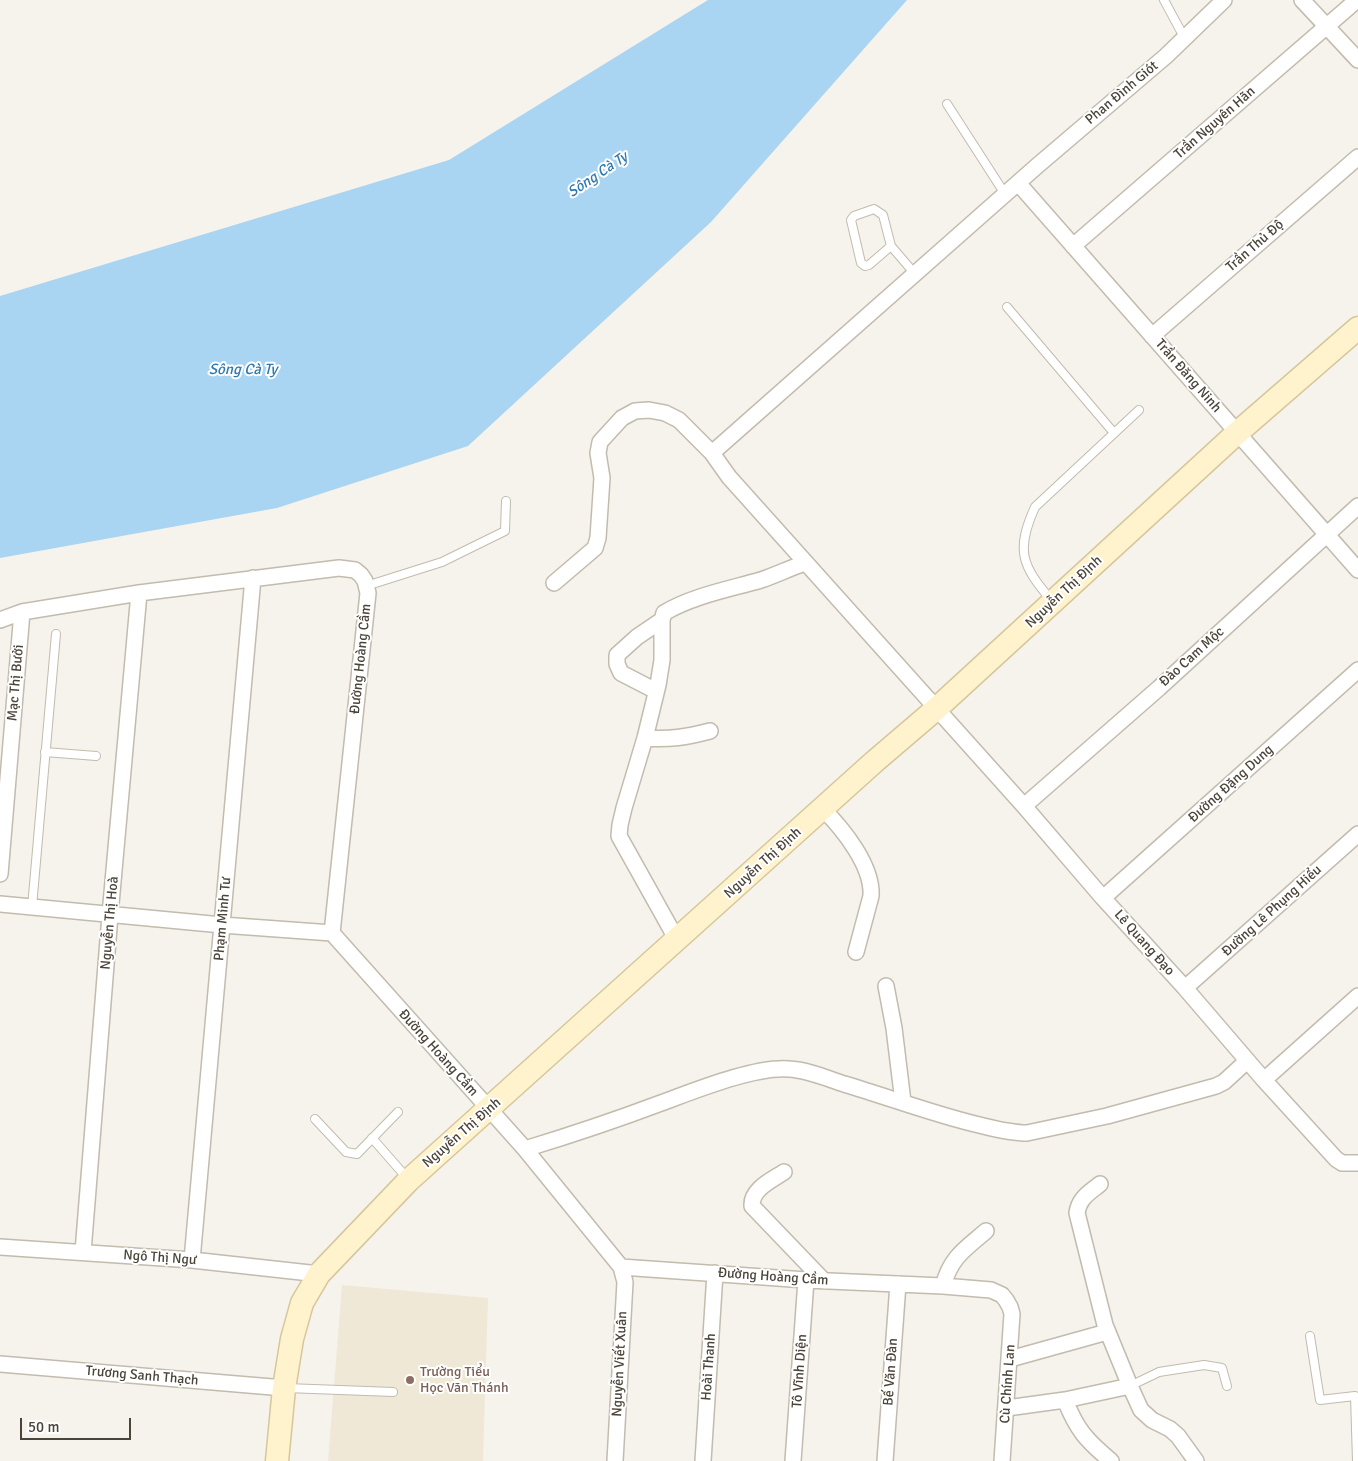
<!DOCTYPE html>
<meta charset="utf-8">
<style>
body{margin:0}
#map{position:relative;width:1358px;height:1461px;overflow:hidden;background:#f6f3ec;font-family:Signika,sans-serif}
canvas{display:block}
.scale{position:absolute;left:20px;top:1418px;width:111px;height:22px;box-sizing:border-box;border:2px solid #4b4439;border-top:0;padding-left:6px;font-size:15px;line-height:18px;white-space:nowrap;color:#4b4439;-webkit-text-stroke:4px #fff;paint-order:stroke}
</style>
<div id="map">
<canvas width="1358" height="1461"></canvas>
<div class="scale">50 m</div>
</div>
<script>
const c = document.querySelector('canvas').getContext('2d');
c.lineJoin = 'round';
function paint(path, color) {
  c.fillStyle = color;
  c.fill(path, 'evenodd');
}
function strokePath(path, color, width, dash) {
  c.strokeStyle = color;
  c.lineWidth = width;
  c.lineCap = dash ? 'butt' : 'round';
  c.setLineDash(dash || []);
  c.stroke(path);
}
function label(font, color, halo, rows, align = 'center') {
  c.font = font + ' Signika,sans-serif';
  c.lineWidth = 4;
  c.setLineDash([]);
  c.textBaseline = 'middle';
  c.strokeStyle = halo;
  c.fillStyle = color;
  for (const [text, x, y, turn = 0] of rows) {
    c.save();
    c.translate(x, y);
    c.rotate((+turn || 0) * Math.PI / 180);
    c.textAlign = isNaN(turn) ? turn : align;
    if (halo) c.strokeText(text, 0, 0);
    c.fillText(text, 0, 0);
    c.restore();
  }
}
const education = new Path2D(`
 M342 1285 488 1298 483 1461H328Z`);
const water = new Path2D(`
 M708 0H907L711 222 468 446 277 508 0 558V296L449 160Z`);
const lane = new Path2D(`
 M1164 0 1185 39
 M947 104 1005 194
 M874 209 883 215 891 246 869 265 865 266 861 263 851 220 854 216Z
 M891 246 915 274
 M1007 307 1114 433
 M366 586 442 562 505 531 506 501
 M1052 601C1022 566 1015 551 1035 507L1139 410
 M45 752 96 756
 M32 907 56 634
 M315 1119 346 1152 357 1154 398 1112
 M372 1138 407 1178
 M1310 1336 1320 1400 1355 1396 1357 1461
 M1130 1386 1159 1372 1204 1365 1222 1368 1227 1386
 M286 1388 393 1392`);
const street = new Path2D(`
 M1224 0 1166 56 1037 166 712 453 729 477 1024 806 1103 898 1185 988 1264 1080 1336 1159 1342 1163H1358
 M1302 0 1358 60
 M1018 183 1358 570
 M1073 246 1357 0
 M1152 336 1358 157
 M554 583 595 548 598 538 602 478 598 453 600 442 622 418 635 411 649 410 665 413 679 420 712 453
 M0 620 22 612 139 593 339 568 355 570 361 575 365 581 368 593 332 933 525 1149 621 1267 806 1280 943 1286 991 1290 1002 1295 1006 1300 1010 1307 1012 1314 1002 1461
 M656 691 621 673 617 664V655L637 637 662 620
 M645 738C669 740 687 737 710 731
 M1024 806 1159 688 1358 506
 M823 809C843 829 873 866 871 896L856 952
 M0 874 22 612
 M1103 898 1358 670
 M0 904 222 925 332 933
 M677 940 619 836 620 825 624 808 645 738 658 685 662 660V620L664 613C692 596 730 589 761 580 776 575 790 568 805 563
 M886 986 894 1028 903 1102
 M1185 988 1358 834
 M1264 1080 1358 996
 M525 1149C571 1135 616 1120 661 1103 694 1091 755 1066 789 1069 808 1070 826 1078 844 1084 888 1097 930 1113 975 1124 992 1128 1009 1133 1027 1133L1107 1116 1216 1086 1224 1082 1247 1061
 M784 1172C772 1180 751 1189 752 1206L824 1281
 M0 1247 192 1260 319 1274
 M83 1252 110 915 139 593
 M192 1260 253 578
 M943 1286C951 1257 964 1250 986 1231
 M1010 1359 1107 1332
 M0 1364 284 1388
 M1130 1386 1141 1410 1152 1420 1170 1429 1178 1436 1196 1461
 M1065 1400C1077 1430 1086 1440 1111 1461
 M1007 1408 1065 1400 1130 1386 1105 1325 1077 1213C1079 1198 1089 1193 1100 1184
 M615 1461 625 1282 621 1267
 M703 1461 715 1273
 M793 1461 806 1280
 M885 1461 898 1284`);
const secondary = new Path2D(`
 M277 1461 284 1388 292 1339 302 1303 319 1274 409 1180 874 762 936 709 1237 433 1358 328`);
const markers = [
 [410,1380,5,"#8d6e63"]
];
const streetNames = [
 ["Phan Đình Giót",1122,93,-40],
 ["Trần Nguyên Hãn",1215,123,-41],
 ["Trần Thủ Độ",1255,246,-41],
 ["Trần Đăng Ninh",1188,376,49],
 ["Nguyễn Thị Định",1064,592,-43],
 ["Đào Cam Mộc",1192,657,-42],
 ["Đường Hoàng Cầm",361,659,-84],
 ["Mạc Thị Bưởi",16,683,-85],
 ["Đường Đặng Dung",1231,784,-42],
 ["Nguyễn Thị Định",763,863,-42],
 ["Đường Lê Phụng Hiểu",1272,911,-42],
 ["Phạm Minh Tư",223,919,-85],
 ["Nguyễn Thị Hoà",110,923,-85],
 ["Lê Quang Đạo",1144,943,48],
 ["Đường Hoàng Cầm",438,1053,48],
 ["Nguyễn Thị Định",462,1133,-41],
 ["Ngô Thị Ngư",160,1258,4],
 ["Đường Hoàng Cầm",773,1277,4],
 ["Nguyễn Viết Xuân",620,1364,-87],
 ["Hoài Thanh",709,1367,-86],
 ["Tô Vĩnh Diện",800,1371,-86],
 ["Bế Văn Đàn",891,1372,-86],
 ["Trương Sanh Thạch",142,1376,5],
 ["Cù Chính Lan",1008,1384,-86]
];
const educationNames = [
 ["Trường Tiểu",420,1372],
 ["Học Văn Thánh",420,1388]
];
const waterNames = [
 ["Sông Cà Ty",598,175,-34],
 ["Sông Cà Ty",243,370]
];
paint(education, '#efe8d6');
paint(water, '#a9d4f2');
strokePath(lane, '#c2bbae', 10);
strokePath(street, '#c2bbae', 18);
strokePath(secondary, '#d6c79b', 25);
strokePath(lane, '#fff', 8);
strokePath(street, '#fff', 15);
strokePath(secondary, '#fff3cd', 22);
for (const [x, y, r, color] of markers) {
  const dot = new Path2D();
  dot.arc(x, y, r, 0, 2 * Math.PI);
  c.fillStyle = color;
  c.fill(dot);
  strokePath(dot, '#fff', 2);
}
label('14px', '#4b4439', '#fff', streetNames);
label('14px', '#785e54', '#fff', educationNames, 'left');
label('italic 15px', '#2e7ab2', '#fff', waterNames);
</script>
